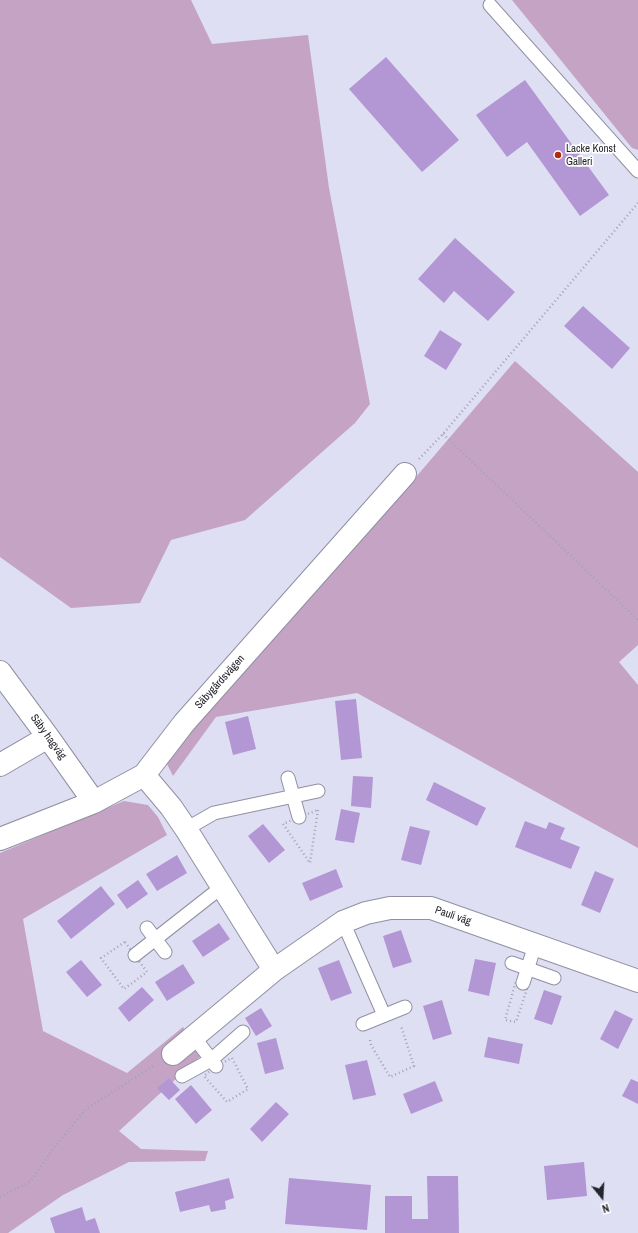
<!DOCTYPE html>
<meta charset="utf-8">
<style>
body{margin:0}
#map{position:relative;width:638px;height:1233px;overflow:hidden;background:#dfdff3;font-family:"Archivo Narrow",sans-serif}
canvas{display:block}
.north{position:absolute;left:582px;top:1177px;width:40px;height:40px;-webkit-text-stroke:3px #fff;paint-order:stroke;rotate:162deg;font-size:11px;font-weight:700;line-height:16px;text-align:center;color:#24242b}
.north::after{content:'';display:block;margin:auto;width:14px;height:18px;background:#24242b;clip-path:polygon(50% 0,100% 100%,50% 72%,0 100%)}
</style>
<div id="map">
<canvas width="638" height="1233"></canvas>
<div class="north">N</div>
</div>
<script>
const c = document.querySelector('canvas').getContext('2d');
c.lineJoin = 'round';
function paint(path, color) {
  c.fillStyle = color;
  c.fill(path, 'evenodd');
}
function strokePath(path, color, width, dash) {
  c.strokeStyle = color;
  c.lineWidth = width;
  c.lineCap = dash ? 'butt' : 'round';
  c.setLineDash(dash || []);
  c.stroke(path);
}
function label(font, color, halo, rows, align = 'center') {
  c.font = font + ' "Archivo Narrow",sans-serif';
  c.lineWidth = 3.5;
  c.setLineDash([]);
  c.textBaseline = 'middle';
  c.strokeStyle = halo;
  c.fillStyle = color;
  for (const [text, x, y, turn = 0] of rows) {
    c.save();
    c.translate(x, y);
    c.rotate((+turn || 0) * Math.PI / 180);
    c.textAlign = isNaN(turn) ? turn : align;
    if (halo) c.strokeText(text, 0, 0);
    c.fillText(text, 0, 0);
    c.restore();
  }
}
const green = new Path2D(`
 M0 0H191L212 44 308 35 329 188 370 404 355 423 245 520 171 540 140 603 71 608 0 557Z
 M512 0H638V150L632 148Z
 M515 361 638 472V645L619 662 638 685V848L357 693 216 717 173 776 165 760 410 484Z
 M124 801 148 805 158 817 167 835 23 919 43 1031 127 1073 183 1027 201 1056 119 1131 141 1149 208 1151 205 1161 129 1162 63 1195 8 1233H0V853Z`);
const building = new Path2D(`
 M386 57 459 140 422 172 349 89Z
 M525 80 609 195 580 216 527 142 507 157 476 115Z
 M455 238 515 292 488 321 454 291 444 303 418 279Z
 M583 306 630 348 612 369 564 326Z
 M440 330 462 344 446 370 424 356Z
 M356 699 362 758 341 760 335 701Z
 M248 716 256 749 233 755 225 722Z
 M353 776 373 777 371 808 351 806Z
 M434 782 486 808 477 826 426 800Z
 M341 809 360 813 354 843 335 840Z
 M525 821 546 829 549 822 565 828 560 839 580 847 571 869 515 847Z
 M263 824 285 850 269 863 248 836Z
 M410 826 430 831 421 865 401 860Z
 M177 855 187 873 157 891 146 874Z
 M336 869 343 887 310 901 302 883Z
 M595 871 614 879 600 913 581 905Z
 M138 880 148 894 127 909 117 895Z
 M101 886 115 904 71 939 57 921Z
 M219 923 230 939 203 957 192 941Z
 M401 930 412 962 393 968 383 936Z
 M475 959 496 963 489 996 468 991Z
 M81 960 102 985 87 997 66 972Z
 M339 960 352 993 331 1001 318 968Z
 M183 964 195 983 167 1001 155 982Z
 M142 987 154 1000 129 1022 118 1008Z
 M544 990 562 996 552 1025 534 1019Z
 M442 1000 452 1034 433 1040 423 1006Z
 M261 1008 272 1026 256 1036 245 1018Z
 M615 1010 633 1019 618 1049 600 1039Z
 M488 1037 523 1044 519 1064 484 1057Z
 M276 1038 284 1069 265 1074 257 1043Z
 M367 1060 376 1095 353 1100 345 1065Z
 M169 1078 180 1090 169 1100 157 1088Z
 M631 1079 638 1082V1104L622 1096Z
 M435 1081 443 1101 411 1114 403 1094Z
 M191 1085 212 1110 196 1124 175 1099Z
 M276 1102 289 1114 262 1142 250 1129Z
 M584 1162 587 1196 547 1200 544 1166Z
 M427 1176H458L459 1233H385V1196H412V1219H428Z
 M229 1178 234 1198 225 1201 226 1209 211 1212 209 1205 180 1212 175 1192Z
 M289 1178 371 1185 367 1230 285 1224Z
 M82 1207 86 1221 95 1218 100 1233H55L50 1218Z`);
const path = new Path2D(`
 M443 434 638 620
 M419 459 443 434 638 203
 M318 810 310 863 283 824 299 817Z
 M125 942 147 972 124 989 101 958Z
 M516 981 528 986 516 1022 505 1020Z
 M370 1040 371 1045 390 1077 414 1066 401 1026
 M232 1058 248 1089 227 1102 204 1076 216 1066Z
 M0 1197 30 1182 53 1149 86 1109 155 1065`);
const service = new Path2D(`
 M490 5 638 171
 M288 778 299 817
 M186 829 214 813 318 791
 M343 922 384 1015
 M147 928 165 952
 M135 955 223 886
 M512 963 554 978
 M523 983 535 945
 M363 1024 405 1007
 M194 1037 216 1066
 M182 1076 211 1060 243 1032`);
const minor = new Path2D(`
 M0 672 48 737 94 802
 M0 765 48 737
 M144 775 171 807 186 829 274 970
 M0 839 94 802 144 775 184 723 405 474
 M173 1054 274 970 343 922 366 913 390 908H431L638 981`);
const markers = [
 [558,155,4,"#b42810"]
];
const poiNames = [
 ["Lacke Konst",566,149],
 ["Galleri",566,162]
];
const streetNames = [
 ["Säbygårdsvägen",220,682,-48],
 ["Säby hagväg",48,737,54],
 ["Pauli väg",453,916,19]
];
paint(green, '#c5a3c4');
paint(building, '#b396d4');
strokePath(service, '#9090a2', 15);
strokePath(minor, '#9090a2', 24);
strokePath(path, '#a3a3b3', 2.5, [1, 3]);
strokePath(service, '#fff', 13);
strokePath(minor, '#fff', 22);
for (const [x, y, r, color] of markers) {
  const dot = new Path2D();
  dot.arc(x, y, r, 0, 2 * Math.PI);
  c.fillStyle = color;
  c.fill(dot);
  strokePath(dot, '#fff', 1.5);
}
label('11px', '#24242b', '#fff', poiNames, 'left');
label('11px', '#24242b', '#fff', streetNames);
</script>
